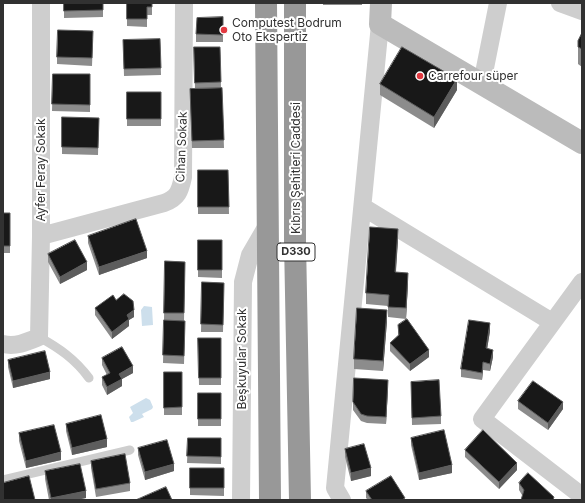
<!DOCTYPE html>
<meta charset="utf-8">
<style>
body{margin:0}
#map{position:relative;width:585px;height:503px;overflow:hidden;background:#fff;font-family:Inter,sans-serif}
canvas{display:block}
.frame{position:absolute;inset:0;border:4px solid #313131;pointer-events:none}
</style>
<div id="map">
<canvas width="585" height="503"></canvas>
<div class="frame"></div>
</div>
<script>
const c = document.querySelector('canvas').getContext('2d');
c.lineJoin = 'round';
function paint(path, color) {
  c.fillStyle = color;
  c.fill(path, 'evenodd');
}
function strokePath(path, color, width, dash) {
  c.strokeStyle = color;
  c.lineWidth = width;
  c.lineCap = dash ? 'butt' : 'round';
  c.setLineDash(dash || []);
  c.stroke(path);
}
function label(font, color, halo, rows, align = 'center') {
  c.font = font + ' Inter,sans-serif';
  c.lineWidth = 4;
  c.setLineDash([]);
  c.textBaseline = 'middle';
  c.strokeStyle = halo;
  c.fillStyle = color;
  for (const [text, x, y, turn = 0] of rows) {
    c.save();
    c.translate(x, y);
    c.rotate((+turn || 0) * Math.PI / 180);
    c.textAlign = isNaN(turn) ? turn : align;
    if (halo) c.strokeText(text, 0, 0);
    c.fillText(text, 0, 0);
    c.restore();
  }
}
const water = new Path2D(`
 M144 306 152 307 153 325 142 326 141 310Z
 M146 398 150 400 153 407 152 409 142 414 144 417 133 422H131L129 417 133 413 130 407Z`);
const lane = new Path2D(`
 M39 337C59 348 75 359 89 378
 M3 480 130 450`);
const street = new Path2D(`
 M560 3 582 11
 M482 83 498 3
 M363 207 552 322
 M41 236 164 203C178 198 180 191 183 177L184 3
 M582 282 482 419 582 496
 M3 344C16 347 27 342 39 337L41 236V3
 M241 500 243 282 250 255 268 224
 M342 500 335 488 380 24`);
const secondary = new Path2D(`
 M381 3 380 24 582 143`);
const highway = new Path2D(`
 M266 3 270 500
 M295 3V242L300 500`);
const wall = new Path2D(`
 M64 3H103V17L64 18Z
 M127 3H152V15H147V27L127 26Z
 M323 3H362V5H323Z
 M223 17V42H196V34Z
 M582 33V67L578 64V41Z
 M93 39 92 66 57 64V57Z
 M160 39 161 75 124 76 123 40Z
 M194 47H220L221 88H222L224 148H192L190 97 195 89Z
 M53 74H90V112L52 111Z
 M380 84 457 90 434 128 380 95Z
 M127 92H161V126H127Z
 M99 118 98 155 62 154V147Z
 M198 170H228L229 214H198Z
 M3 213H10V253H3Z
 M88 236 147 258 99 275 88 243Z
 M198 240H222V278L198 277Z
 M398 240 396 272 408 283 406 319 388 317V306L366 304V293Z
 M48 254 87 270 60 284 48 262Z
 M165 261 185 262 184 321 185 328 184 364 163 363 164 320Z
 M202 282 224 283 223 332H201Z
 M116 300 134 317 129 320V326L112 339 95 315V308Z
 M387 321 383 371 354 369V359Z
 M398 325 429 357 410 371 390 351V343L398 335Z
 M490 331 487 349 493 357 490 371 483 370 482 380 461 377V369Z
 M198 338H221V385H199Z
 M102 358 133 373 122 379V386L107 395 102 385V377L107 375 102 365Z
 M8 360 50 379 13 388 8 367Z
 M164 372H182V415H164Z
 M411 382 441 416V424L412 425Z
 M388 387 386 424 367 423 361 421 353 410V402Z
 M198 393H221V426H198Z
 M518 401 563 409 548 430 518 409Z
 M66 424 107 447 72 455 66 431Z
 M19 433 61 460 26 468 19 441Z
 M188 438H221V464L187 463Z
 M411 438 452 473 419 480 411 445Z
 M138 448 174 471 145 480 138 455Z
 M345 449 371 476 351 481 345 457Z
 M465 450 517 470 499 489 465 457Z
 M91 461 130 483V491L96 497 91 468Z
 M190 468H224V496L190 495Z
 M45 471 86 498 76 500H49L45 479Z
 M519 483 554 500 522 495 519 490Z
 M366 491 405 500H368L366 498Z`);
const shadedWall = new Path2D(`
 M457 79V90L434 128V117Z
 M398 229V240L395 282V272Z
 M147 251V258L99 275V267Z
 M87 262V270L60 284V277Z
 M408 273V283L406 319V308Z
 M134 310V317L129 320V326L112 339V332L127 315Z
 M387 310V321L383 371V361Z
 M490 323V331L486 356V348Z
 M429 350V357L410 371V364Z
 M493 350V357L490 371V364Z
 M483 362V370L482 380V373Z
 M133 366V373L122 379V386L107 395V387L119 374Z
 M50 372V379L13 388V381Z
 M388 380V387L386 424V417Z
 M563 402V409L548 430V423Z
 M107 439V447L72 455V448Z
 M61 452V460L26 468V461Z
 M517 463V470L499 489V482Z
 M174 464V471L145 480V472Z
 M452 465V473L419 480V473Z
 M371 468V476L351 481V473Z
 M86 491V498L76 500H51V498Z`);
const building = new Path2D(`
 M64 3H103V10L64 11Z
 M127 3H152V7H147V19H127Z
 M223 17V35L196 34 197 18Z
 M58 30 93 31 92 58 57 57Z
 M582 33V49L578 47V41Z
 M160 39 161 68 124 69 123 40Z
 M194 47H220L221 82 195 83Z
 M402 47 457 79 434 117 380 84Z
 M53 74H90V105L52 104Z
 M222 88 224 140 192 141 190 89Z
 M127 92H161V119H127Z
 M62 117 99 118 98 148 62 147Z
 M198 170H228L229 207H198Z
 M3 213H10V246H3Z
 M136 219 147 251 99 267 88 236Z
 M370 227 398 229 395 272 408 273 406 308 388 307 389 295 366 293Z
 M75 240 87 262 60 277 48 254Z
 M198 240H222V270H198Z
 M165 261 185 262 184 313H164Z
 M202 282 224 283 223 325 201 324Z
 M124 294 133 301 134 310 127 315 129 319 112 332 95 308 113 295 116 300Z
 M357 308 387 310 383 361 354 359Z
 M407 319 429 350 410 364 390 343 399 335 398 325Z
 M164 320 185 321 184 356 163 355Z
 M469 320 490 323 486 348 493 350 490 364 483 362 482 373 461 369Z
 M198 338H221V378H199Z
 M122 347 133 366 119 374 122 379 107 387 102 377 110 373 102 358Z
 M45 351 50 372 13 381 8 360Z
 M164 372H182V407L164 408Z
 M354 378 388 380 386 417 367 416 361 414 353 402Z
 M439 380 441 416 412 418 411 382Z
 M533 381 563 402 548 423 518 401Z
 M198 393H221V419H198Z
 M101 415 107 439 72 448 66 424Z
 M54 425 61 452 26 461 19 433Z
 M444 430 452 465 419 473 411 438Z
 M483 430 517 463 499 482 465 450Z
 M188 438H221V457L187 456Z
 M167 440 174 464 145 472 138 448Z
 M364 444 371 468 351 473 345 449Z
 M125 454 130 483 96 489 91 461Z
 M80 464 86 491 51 498 45 471Z
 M190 468H224V488H190Z
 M528 473 554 497 553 500H521L524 490 519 483Z
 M29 476 35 500H3V483Z
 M391 476 405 498 402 500H372L366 491Z
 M166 487 172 500H136Z`);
const markers = [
 [224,30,4,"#e23940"],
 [420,76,4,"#e23940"]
];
const shields = [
 [296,252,38]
];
const shieldNames = [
 ["D330",296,252]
];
const poiNames = [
 ["Computest Bodrum",232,23],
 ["Oto Ekspertiz",232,37],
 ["Carrefour süper",428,76]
];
const streetNames = [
 ["Cihan Sokak",182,147,-88],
 ["Kıbrıs Şehitleri Caddesi",296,168,-90],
 ["Ayfer Feray Sokak",41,170,-90],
 ["Beşkuyular Sokak",242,359,-90]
];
paint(water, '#cddfec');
strokePath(lane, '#cecece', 9);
strokePath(street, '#cecece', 18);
strokePath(secondary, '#bbb', 22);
strokePath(highway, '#989898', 22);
paint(wall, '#8c8c8c');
paint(shadedWall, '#5d5d5d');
paint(building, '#181818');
strokePath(building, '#5d5d5d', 1);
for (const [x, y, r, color] of markers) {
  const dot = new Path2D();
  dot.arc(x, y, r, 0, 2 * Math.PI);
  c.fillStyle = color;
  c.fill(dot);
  strokePath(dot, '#fff', 1.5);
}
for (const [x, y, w] of shields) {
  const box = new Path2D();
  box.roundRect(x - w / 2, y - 9, w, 18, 3);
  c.fillStyle = '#fff';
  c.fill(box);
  strokePath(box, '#313131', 1);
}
label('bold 11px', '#313131', null, shieldNames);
label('12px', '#313131', '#fff', poiNames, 'left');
label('12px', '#313131', '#fff', streetNames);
</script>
